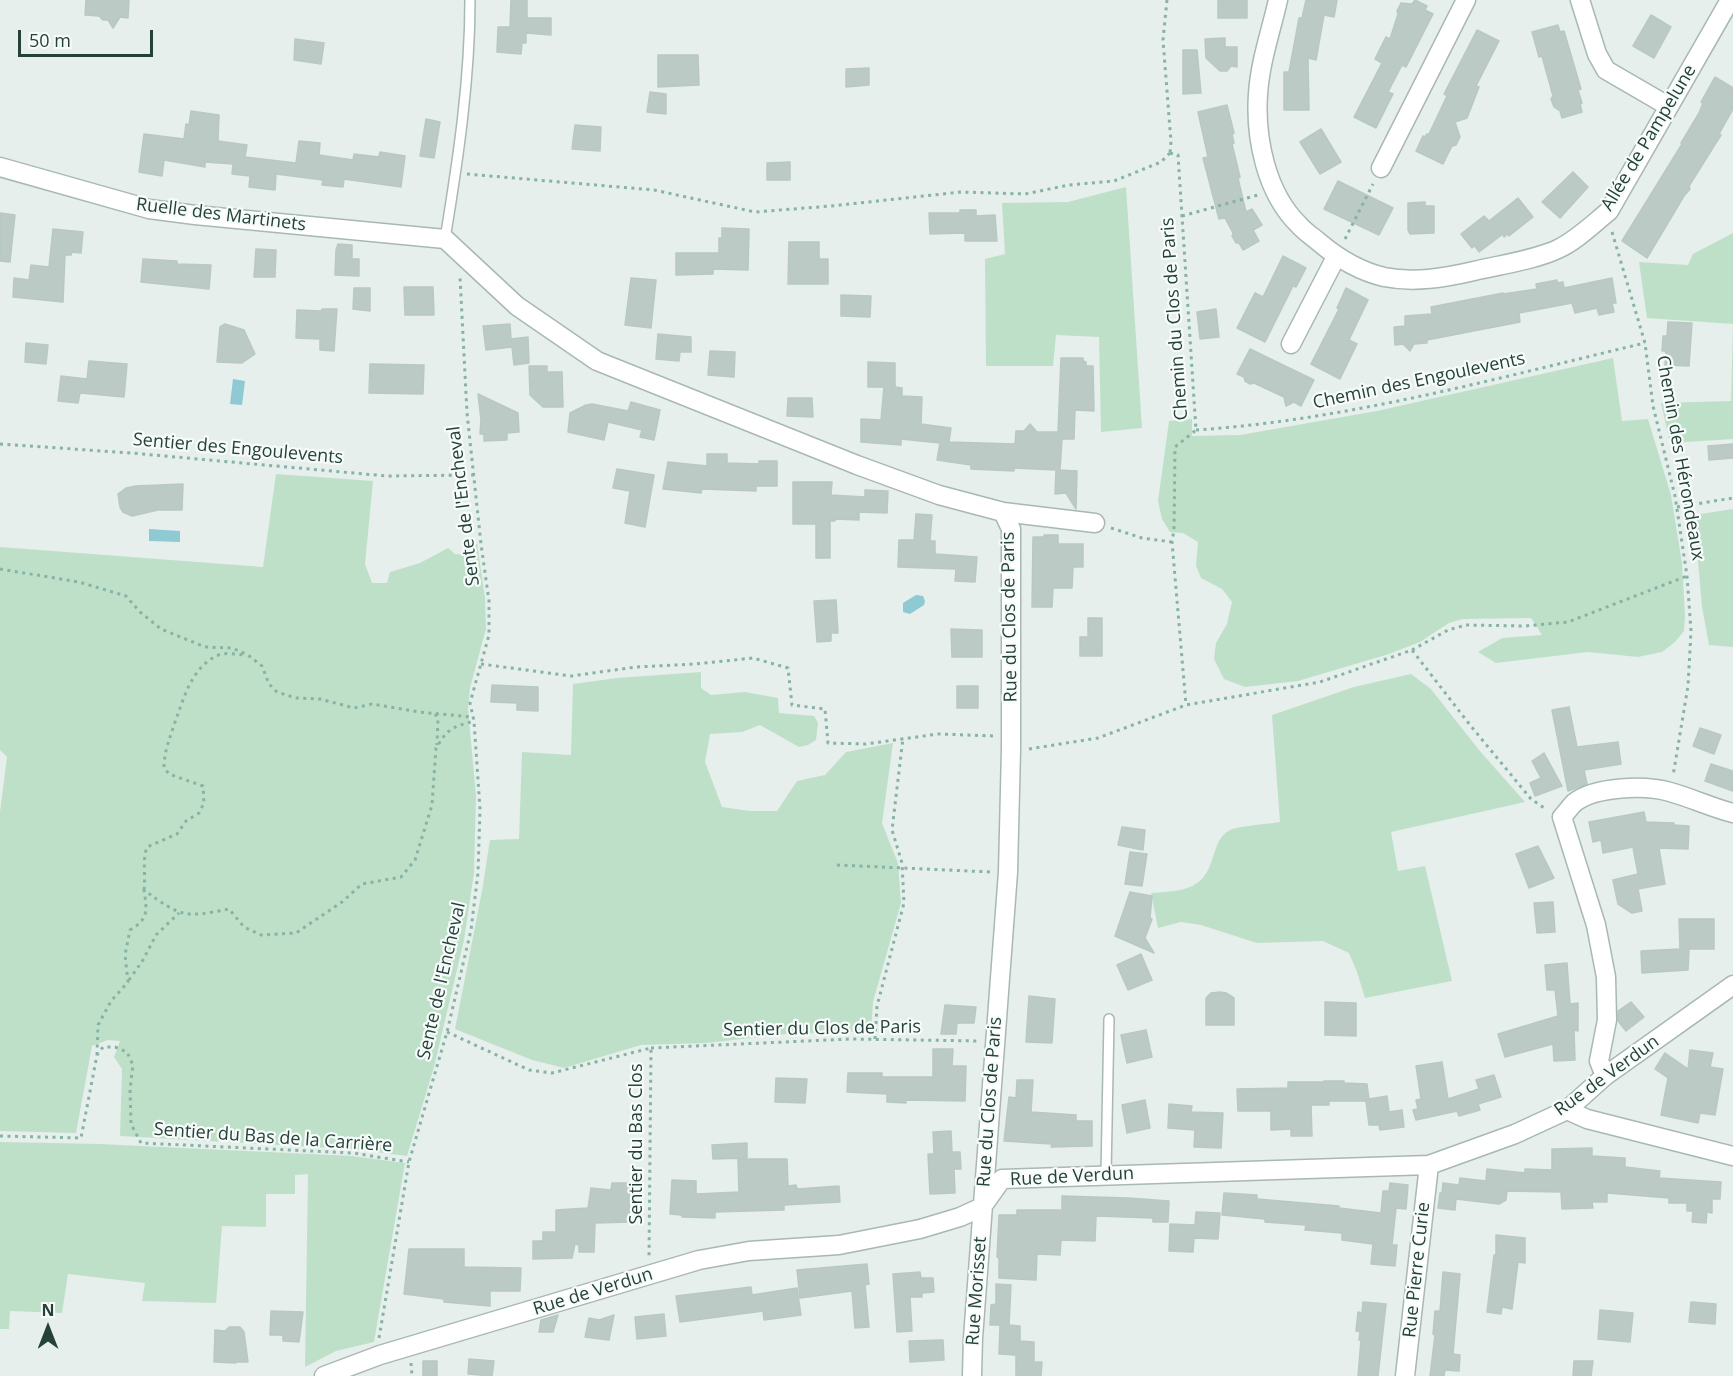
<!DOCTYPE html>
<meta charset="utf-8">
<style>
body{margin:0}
#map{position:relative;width:1733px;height:1376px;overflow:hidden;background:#e6efeb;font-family:"Open Sans",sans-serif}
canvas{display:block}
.north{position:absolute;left:18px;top:1298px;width:60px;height:60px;-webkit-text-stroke:4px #f7fbf9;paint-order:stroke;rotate:0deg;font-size:16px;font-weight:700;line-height:24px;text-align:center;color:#24423a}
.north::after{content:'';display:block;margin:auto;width:21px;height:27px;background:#24423a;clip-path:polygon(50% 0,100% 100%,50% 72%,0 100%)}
.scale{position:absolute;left:18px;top:30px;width:135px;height:27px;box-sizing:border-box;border:3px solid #24423a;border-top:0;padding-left:8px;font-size:18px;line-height:21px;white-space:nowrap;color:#24423a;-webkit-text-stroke:4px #f7fbf9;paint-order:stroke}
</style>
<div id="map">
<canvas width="1733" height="1376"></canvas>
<div class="north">N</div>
<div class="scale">50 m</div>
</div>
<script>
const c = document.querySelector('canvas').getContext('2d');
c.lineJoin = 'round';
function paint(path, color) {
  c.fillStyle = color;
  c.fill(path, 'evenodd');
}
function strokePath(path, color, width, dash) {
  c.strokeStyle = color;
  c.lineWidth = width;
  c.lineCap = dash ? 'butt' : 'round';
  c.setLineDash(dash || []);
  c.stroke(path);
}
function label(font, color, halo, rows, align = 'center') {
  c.font = font + ' "Open Sans",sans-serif';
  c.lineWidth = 4.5;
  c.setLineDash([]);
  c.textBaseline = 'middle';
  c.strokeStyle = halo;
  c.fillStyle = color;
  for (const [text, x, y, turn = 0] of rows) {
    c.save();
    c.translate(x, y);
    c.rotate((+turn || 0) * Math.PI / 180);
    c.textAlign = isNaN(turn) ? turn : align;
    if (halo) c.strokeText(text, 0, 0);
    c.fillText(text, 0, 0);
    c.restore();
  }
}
const green = new Path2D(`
 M1126 187 1142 428 1101 432 1099 337 1056 335 1053 366H986L985 259 1005 254 1002 203 1068 202Z
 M1733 233V439L1670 443 1661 403 1731 401 1733 324 1647 318 1639 262 1688 265 1693 254Z
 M1613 358 1622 421 1648 419 1671 495 1682 563 1685 615 1684 631 1675 642 1662 652 1638 657 1588 652 1496 663 1478 652 1502 638 1542 635 1531 618 1463 619 1449 623 1420 642 1389 654 1298 681 1245 687 1224 679 1214 659 1216 643 1227 624 1232 602 1222 589 1201 578 1196 566 1198 542 1183 533 1170 532 1162 519 1158 501 1169 421 1192 419V436L1240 435 1377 411Z
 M276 474 373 481 365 564 372 583H387L390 572 420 563 448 548 455 554 467 555 477 543 485 598 486 629 470 688 468 708 476 796 474 873 464 940 434 1067 407 1156 352 1149 120 1136 122 1069 114 1057 120 1041 108 1040 92 1046 76 1133 0 1131V812L7 757 0 750V547L263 567Z
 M1733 509V647L1709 645 1702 607 1694 515Z
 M701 672V688L711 695 745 692 778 698 779 713 814 716 818 723 816 740 808 745 799 747 760 725 742 732 710 734 705 762 722 807 750 811H777L797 781 825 775 846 752 893 743 882 823 898 863 901 903 873 1002 871 1031 787 1034 706 1043 641 1045 564 1068 532 1060 455 1029 482 891 490 840 519 839 522 752 571 755 573 684 617 678Z
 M1411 674 1431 689 1479 750 1525 802 1391 832 1398 871 1425 866 1452 981 1365 998 1357 972 1349 953 1323 941 1257 943 1201 925 1181 922 1158 928 1151 893C1162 892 1174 892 1184 889 1220 880 1207 842 1230 830 1239 826 1268 824 1280 822L1272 715 1354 687Z
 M0 1142 100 1144 352 1156 405 1163 374 1342 336 1351 305 1367 308 1174 295 1175V1194H266V1227L222 1226 216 1303 142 1301 145 1283 68 1274 62 1313 10 1311 9 1329H0Z`);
const water = new Path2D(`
 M233 379 245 381 242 405 230 404Z
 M149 529 180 531V542L149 541Z
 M916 595 923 596 925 601 924 605 910 614 903 612V603Z`);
const building = new Path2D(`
 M86 0H129L128 18 120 17 113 28 108 20H103L99 16 85 15Z
 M511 0H527V18H551V35L526 33V43H522L521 54 497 52 498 27H510Z
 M1218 0H1247V18H1218Z
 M1306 0H1337L1334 17 1324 15 1316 60 1308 58 1309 110H1284V72H1289L1299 18H1302Z
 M1415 0 1427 6 1425 10 1433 14 1406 67 1402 65 1388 92 1393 94 1376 128 1354 117 1382 63 1375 59 1386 37 1390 39 1398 14 1397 11 1401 3 1412 4Z
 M1651 15 1671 27 1654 58 1633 46Z
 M1558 25 1560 32 1564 31 1581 89 1578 90 1582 103 1580 104 1582 112 1562 118 1560 111 1554 107 1551 99 1553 96 1542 56 1539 57 1532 32Z
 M1477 30 1499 41 1476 86 1479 87 1467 118 1455 122 1460 137 1456 145 1452 146 1443 164 1416 151 1423 136 1425 137 1427 134H1429L1447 96 1444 94Z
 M1225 38V47H1237V67L1231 66 1227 71H1220L1206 58 1205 39Z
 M295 39 324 43 321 64 294 60Z
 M1183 50H1197L1201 93 1183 94Z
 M658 55H698L699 85 658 87Z
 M869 68V85L846 87V69Z
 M1715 77 1733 88V109L1719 134 1721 135 1689 186 1690 189 1684 196 1647 258 1622 241 1682 144 1681 143 1699 113 1703 103 1701 102Z
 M650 92 666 94V114L647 112Z
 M1227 105 1234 133 1232 134 1234 143 1232 144 1240 177 1238 178 1246 212 1252 209 1262 225 1253 230 1259 241 1243 250 1239 243H1236L1232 236 1233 233 1225 218 1219 219 1203 158 1208 157 1198 112Z
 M191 111 219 115 218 141 247 145 245 157 296 163 299 141 320 143 319 155 353 160 354 154 379 157 380 152 405 156 401 187 344 179 343 187 322 185 323 180 276 174 275 190 249 187 250 176 232 174 233 164 205 162V167L164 160 162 176 139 172 144 134 184 139 186 124 189 125Z
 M426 119 440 122 434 158 420 156Z
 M575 125 601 127 600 151 572 149Z
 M1321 129 1341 162 1320 174 1300 142Z
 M790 162V180H767V163Z
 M1573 172 1588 187 1560 218 1542 202Z
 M1338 181 1393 208 1379 235 1324 209Z
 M1518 198 1533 217 1509 236 1508 234 1504 237 1503 234 1479 252 1475 246 1472 248 1461 234 1484 216 1489 221Z
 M1425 202V206H1434V233L1410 234 1408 230V203Z
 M960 210H976V216L995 215 997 241H965V233L930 234 929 213H960Z
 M0 213 15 215 10 262 0 261Z
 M722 228 749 229 748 270 713 269V274L676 275V253H719V238H722Z
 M53 229 83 232 81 253 72 252 71 255H65L63 302 13 297 14 278 29 280 31 265 49 267Z
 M789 242H819V259H828V284H788Z
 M338 244 352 245V259H359V276L335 275 336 250Z
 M256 249 276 250 275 277H254Z
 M1283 256 1306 268 1296 287 1293 286 1265 342 1237 328 1255 293 1263 297Z
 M143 259 177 261V264L211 265 209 289 141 282Z
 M631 278 656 280 651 328 625 325Z
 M1612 278 1616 303H1612L1614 312 1599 315 1597 308 1575 313 1572 303 1519 313 1520 322 1427 340V343L1414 344 1410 351 1403 344 1395 345 1394 327 1405 326V316L1432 314 1431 307 1503 293V294L1537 289 1536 284 1557 280V283L1563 282 1564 288Z
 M404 287H433L434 315H405Z
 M354 288H370V311L353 309Z
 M1346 288 1368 300 1349 340 1357 344 1340 379 1311 364 1339 309 1337 308Z
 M841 295 871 296 870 317 841 316Z
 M322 309H337L334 351 320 350V339L296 338 297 310 322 311Z
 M1216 309 1219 337 1200 339 1197 312Z
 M1668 322 1692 323 1689 366 1665 365 1666 351H1662L1663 336H1667Z
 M225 324 244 330 255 354 242 363 217 362 220 327Z
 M510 324 511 339 528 337 529 363 514 365 512 347 486 350 483 326Z
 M658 334 691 337V352H680L679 361 656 359Z
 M26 343 48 345 46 364 25 362Z
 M1250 349 1314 380 1301 406 1294 402 1286 406 1284 397 1254 383 1250 384 1245 381 1244 377 1237 374Z
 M710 351 735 352 734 377 708 375Z
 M1061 358H1083V361L1086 362V366H1093L1094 411 1075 410 1074 439H1062L1060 470 1077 471 1076 509 1066 493 1055 494 1056 470 1014 468V471L971 469V465L937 460 940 443 901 439V445L861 442V419L881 420 884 387H868V362L895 363V387L902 388V396L922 397 921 424 951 428 949 442 1015 444 1016 431H1024L1030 424 1037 432H1058Z
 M89 361 127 364 124 397 80 393 78 403 58 401 61 376 87 379Z
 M370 364 424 365 423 394 369 393Z
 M529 366H547V372H562L563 407H543L530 395Z
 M478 394 518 413 519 432 507 433V440L484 441V434H480L481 420Z
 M788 398H812L813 417 787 416Z
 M631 402 660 410 654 440 640 437 642 430 608 422 604 440 568 432 570 413 586 405 592 404 628 411Z
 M1733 444V458L1709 460 1708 446Z
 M707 454H727V463L759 464V461H777V486H756V491L702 489 701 493 663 489 668 462 707 466Z
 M617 469 654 475 645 527 625 523 630 491 613 488Z
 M793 482H832L831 495 865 497V490L888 491 887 513 859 512V520L835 519V521H830V558H816V524H793Z
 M183 484 182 510H158L132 516 123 512 120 507 118 494 126 488 136 486Z
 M916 514 932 515 930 541H935V554L977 557 975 582 955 581 956 569 898 567 899 540H914Z
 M1044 535H1058V544H1083V567H1073L1072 588H1053L1052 607H1032L1033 537H1044Z
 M836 600 838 633H831V641L817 642 814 601Z
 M1088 618H1102V656H1080V637H1088Z
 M951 629 982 630V657H952Z
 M492 685 538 687V711L517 710V703L491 702Z
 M957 686H978V708H957Z
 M1569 707 1577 747 1618 742 1621 764 1584 770 1587 784 1568 791 1552 710Z
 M1700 728 1721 735 1714 754 1693 746Z
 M1544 753 1562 786 1535 796 1530 783 1541 778 1532 761Z
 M1711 764 1733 771V791L1705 781Z
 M1644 812 1646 822 1674 823V825L1689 826 1688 849 1659 848 1665 884 1638 889 1642 911 1632 913 1618 904 1613 880 1638 874 1633 847 1603 853 1601 840 1593 842 1589 822Z
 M1122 827 1145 830 1143 850 1118 845Z
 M1538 846 1554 878 1529 888 1516 854Z
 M1130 852 1147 854 1142 886 1125 884Z
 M1130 892 1152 896 1150 918 1152 919 1145 938 1154 953 1115 936Z
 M1553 902 1555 932 1537 933 1534 903Z
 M1679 919H1714V949H1689L1688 970 1642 973 1641 951 1680 949Z
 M1141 954 1152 980 1128 990 1117 965Z
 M1567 963 1570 1004 1578 1003V1031L1574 1030 1575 1060 1554 1061 1553 1044 1505 1057 1498 1034 1558 1016 1555 990H1547L1545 965Z
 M1220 992 1226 993 1234 998V1025H1206V998L1211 993Z
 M1029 996 1055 999 1052 1043 1026 1042Z
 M1325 1002 1356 1003V1036L1325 1035Z
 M1631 1002 1644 1017 1626 1031 1618 1021V1011Z
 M945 1005 976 1007 974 1023H957L956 1034H941Z
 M1146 1030 1152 1057 1127 1063 1121 1035Z
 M933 1049H953L952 1066H966L965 1101 906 1100V1103L887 1102V1094L847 1092 848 1073H882V1077H933Z
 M1690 1050 1713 1053 1710 1067 1723 1069 1715 1115 1700 1113 1698 1123 1661 1115 1668 1078 1655 1069 1665 1053 1688 1069Z
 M1442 1062 1448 1099 1479 1089 1476 1080 1494 1075 1501 1097 1478 1104 1480 1110 1459 1116 1457 1111 1416 1120 1413 1110 1418 1109 1416 1100 1421 1099 1416 1066Z
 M776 1078 807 1079 805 1103 775 1102Z
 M1017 1080H1033L1031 1112 1076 1115V1121H1092V1146L1051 1147 1052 1144 1004 1141 1009 1097 1016 1098Z
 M1324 1081H1344V1083L1367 1084 1369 1099 1387 1096 1389 1112 1402 1110 1404 1127 1380 1130 1379 1125H1369L1366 1101H1329V1105H1311L1312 1136H1291V1129L1271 1130V1111H1238L1237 1089 1288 1088V1082H1324Z
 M1145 1100 1150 1128 1127 1133 1122 1105Z
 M1169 1104 1192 1106 1191 1112 1223 1113 1221 1148 1194 1147 1195 1130 1168 1128Z
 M951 1131 952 1152H960L961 1169H954L955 1193 930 1194 928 1154H934L933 1132Z
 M747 1143V1158L713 1159 712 1145Z
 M1592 1148V1156L1625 1158V1167L1660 1171 1659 1178 1721 1182 1720 1199H1712V1213L1707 1212 1706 1223 1692 1222 1693 1211H1687V1203H1669V1198L1607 1193V1202H1592L1593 1208 1562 1209 1561 1192 1507 1191 1506 1200 1499 1204 1456 1199 1455 1210 1438 1208 1440 1193H1442L1443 1183 1459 1185 1460 1178 1486 1181 1487 1169 1525 1173V1169L1552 1170V1149Z
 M738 1159H787L788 1186 796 1185 797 1189 839 1186 840 1202 784 1205V1210L715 1212V1218L682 1217V1215L670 1214 672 1180 696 1181V1194L739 1192Z
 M612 1183H630L629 1222 595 1223 594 1252H579V1245L575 1244 572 1258 533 1259V1241H543V1232H556V1210L588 1208 591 1188 611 1190Z
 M1390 1183 1408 1185 1406 1209 1396 1208 1392 1245H1397L1395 1266 1371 1264 1373 1244 1342 1240V1233L1305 1230 1306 1225 1265 1222V1219L1222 1215 1224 1193 1257 1195V1199L1339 1206V1208L1381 1213 1383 1191H1389Z
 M1062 1196 1128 1198 1169 1201 1168 1222H1153V1218L1096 1216 1095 1241 1061 1240 1060 1255 1037 1254 1036 1280 999 1278V1258L997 1257 999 1215H1017V1210H1062Z
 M1196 1212 1220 1213 1218 1239 1194 1238 1193 1252 1169 1251 1170 1224 1195 1225Z
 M1496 1235 1525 1238V1263L1518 1262 1512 1309 1502 1307 1501 1314 1487 1312 1494 1255H1496Z
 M409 1249H464V1267L521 1268 520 1291H490V1306L444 1302V1299L404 1294Z
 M867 1264 869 1284 865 1285 869 1327 855 1328 852 1291 800 1298 797 1270Z
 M920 1272 921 1278H933L934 1292 922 1293V1297H910L912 1331 897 1332 893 1274Z
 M1443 1272 1460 1274 1453 1354 1460 1355 1459 1371 1445 1370 1444 1376H1430L1435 1335 1433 1334 1435 1311H1440Z
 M996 1284 1011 1285 1009 1325 1020 1326V1341L1034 1342V1362H1042L1041 1376H1016V1355L999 1354 1000 1325H990L991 1305 996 1304Z
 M751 1287 752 1295 797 1288 801 1315 764 1320 763 1311 680 1322 676 1296Z
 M1363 1302 1386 1304 1378 1376H1358L1361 1340H1359L1360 1332 1356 1331 1358 1312 1362 1313Z
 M1691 1302 1716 1304 1715 1324 1689 1322Z
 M1600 1310 1633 1313 1630 1342 1598 1339Z
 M271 1311 303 1312 299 1342 283 1341V1335H270Z
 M664 1314 666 1336 637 1339 635 1317Z
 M558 1315 553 1332H539L541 1320Z
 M614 1315 609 1340 585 1337 589 1318 599 1320Z
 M229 1327H240L244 1332 248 1362H236V1363L214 1362 215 1330 225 1331Z
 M943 1340 944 1360 910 1362 909 1341Z
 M469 1359 494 1361 492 1376 468 1374Z
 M423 1361H437V1376H423Z
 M1574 1361H1593L1591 1376H1573Z`);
const path = new Path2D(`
 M1167 0 1163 40 1171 142 1170 153
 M1170 153 1178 155 1196 430 1175 447 1174 530 1172 542 1186 705
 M467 174 654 190 755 212 831 206 961 192 1025 194 1069 185 1114 181 1161 162 1170 153
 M1182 216 1258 195
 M1612 232 1645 343 1653 406 1675 496 1687 576 1691 631 1688 686 1673 776
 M1345 239 1373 184
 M1196 430C1348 420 1497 378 1645 343
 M0 444 131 453 387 476 474 475
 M1677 507 1733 498
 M1111 528 1142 538 1172 542
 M0 569 79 582 126 596 140 612 161 629 205 647 232 648 248 655 262 666 269 684 277 692 296 698 320 699 354 708 372 704 419 712 472 717
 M1412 650 1448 630 1466 625 1525 626 1568 622 1687 576
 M481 664 571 676 636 667 695 664 753 658 788 668 792 705 825 709 828 743 866 744 938 734 995 736
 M435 714 438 718 437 745
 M1029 749 1098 738 1186 705 1320 682 1412 650 1470 725 1531 799 1547 810
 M837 865 991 872
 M144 890C146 875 142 861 147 847L177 834 186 821 199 813 204 803 203 786 169 774 164 768C164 751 170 738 175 722 184 698 191 669 216 656 224 652 235 654 244 655
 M129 980 143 960 156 935 179 913
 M447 1032 529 1070 552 1073 651 1048 649 1257
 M875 1039 877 1006 904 903 902 863 892 830 903 738
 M651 1048 851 1039 979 1041
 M97 1055 98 1025 111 1001 128 982 125 955 130 930C149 919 147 910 144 890 181 917 184 918 229 909L244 927 261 935 296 933 342 902 362 884 401 877 415 860 432 805 436 748 446 733 457 726 474 721
 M0 1136 81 1138 97 1055 103 1047H115L127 1052 133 1065 130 1089 131 1124 141 1143 353 1153 409 1162
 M379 1338 409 1162 447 1032 471 930 478 873 480 809 474 721 470 703 489 635V601L481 544 467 413 460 277
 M411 1363 412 1376`);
const service = new Path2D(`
 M445 239C458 160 470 80 470 0
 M1106 1175 1109 1019`);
const minor = new Path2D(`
 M1278 0C1271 31 1260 62 1258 94 1255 138 1266 193 1299 225 1305 232 1313 237 1320 243 1339 259 1359 271 1384 277 1414 283 1444 278 1474 271 1499 265 1535 260 1558 249 1577 240 1593 224 1609 211L1730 0
 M1580 0 1597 54 1606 70 1668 106
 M0 167 149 209 195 215 445 239 517 306 597 361 857 465 939 495 1003 512 1011 529V749L1008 872 973 1338 972 1376
 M1381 168 1466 0
 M1291 344 1336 257
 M1003 512 1095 523
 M1605 1076 1599 1061 1607 1020 1606 977 1596 925 1562 817C1566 813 1570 807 1574 803 1595 786 1646 785 1670 792 1692 798 1712 808 1733 813
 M1567 1110 1587 1119 1733 1156
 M324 1376 380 1355 699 1260 749 1251 839 1245 920 1229 960 1217 982 1207 1002 1179 1429 1165 1515 1134 1567 1110 1605 1076 1733 985
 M1405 1376 1429 1165`);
const streetNames = [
 ["Allée de Pampelune",1649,138,-59],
 ["Ruelle des Martinets",221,215,7],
 ["Chemin du Clos de Paris",1175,319,-94],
 ["Chemin des Engoulevents",1419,381,-12],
 ["Sentier des Engoulevents",238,449,5],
 ["Chemin des Hérondeaux",1680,458,80],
 ["Sente de l'Encheval",464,506,-97],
 ["Rue du Clos de Paris",1010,617,-91],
 ["Sente de l'Encheval",442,981,-77],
 ["Sentier du Clos de Paris",822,1029,-1],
 ["Rue de Verdun",1607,1076,-36],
 ["Rue du Clos de Paris",990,1102,-86],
 ["Sentier du Bas de la Carrière",273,1138,4],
 ["Sentier du Bas Clos",637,1144,-90],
 ["Rue de Verdun",1072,1177,-3],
 ["Rue Pierre Curie",1417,1270,-84],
 ["Rue Morisset",977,1291,-86],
 ["Rue de Verdun",593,1292,-17]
];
paint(green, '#bfe0c8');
paint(water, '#8ec9d4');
paint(building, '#bbcac4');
strokePath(building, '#b8c9c2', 1.5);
strokePath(service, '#a8b8b2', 12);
strokePath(minor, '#a8b8b2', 21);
strokePath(path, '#86b3a5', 3, [3, 4.5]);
strokePath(service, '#fff', 9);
strokePath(minor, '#fff', 18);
label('18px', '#24423a', '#f7fbf9', streetNames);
</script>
